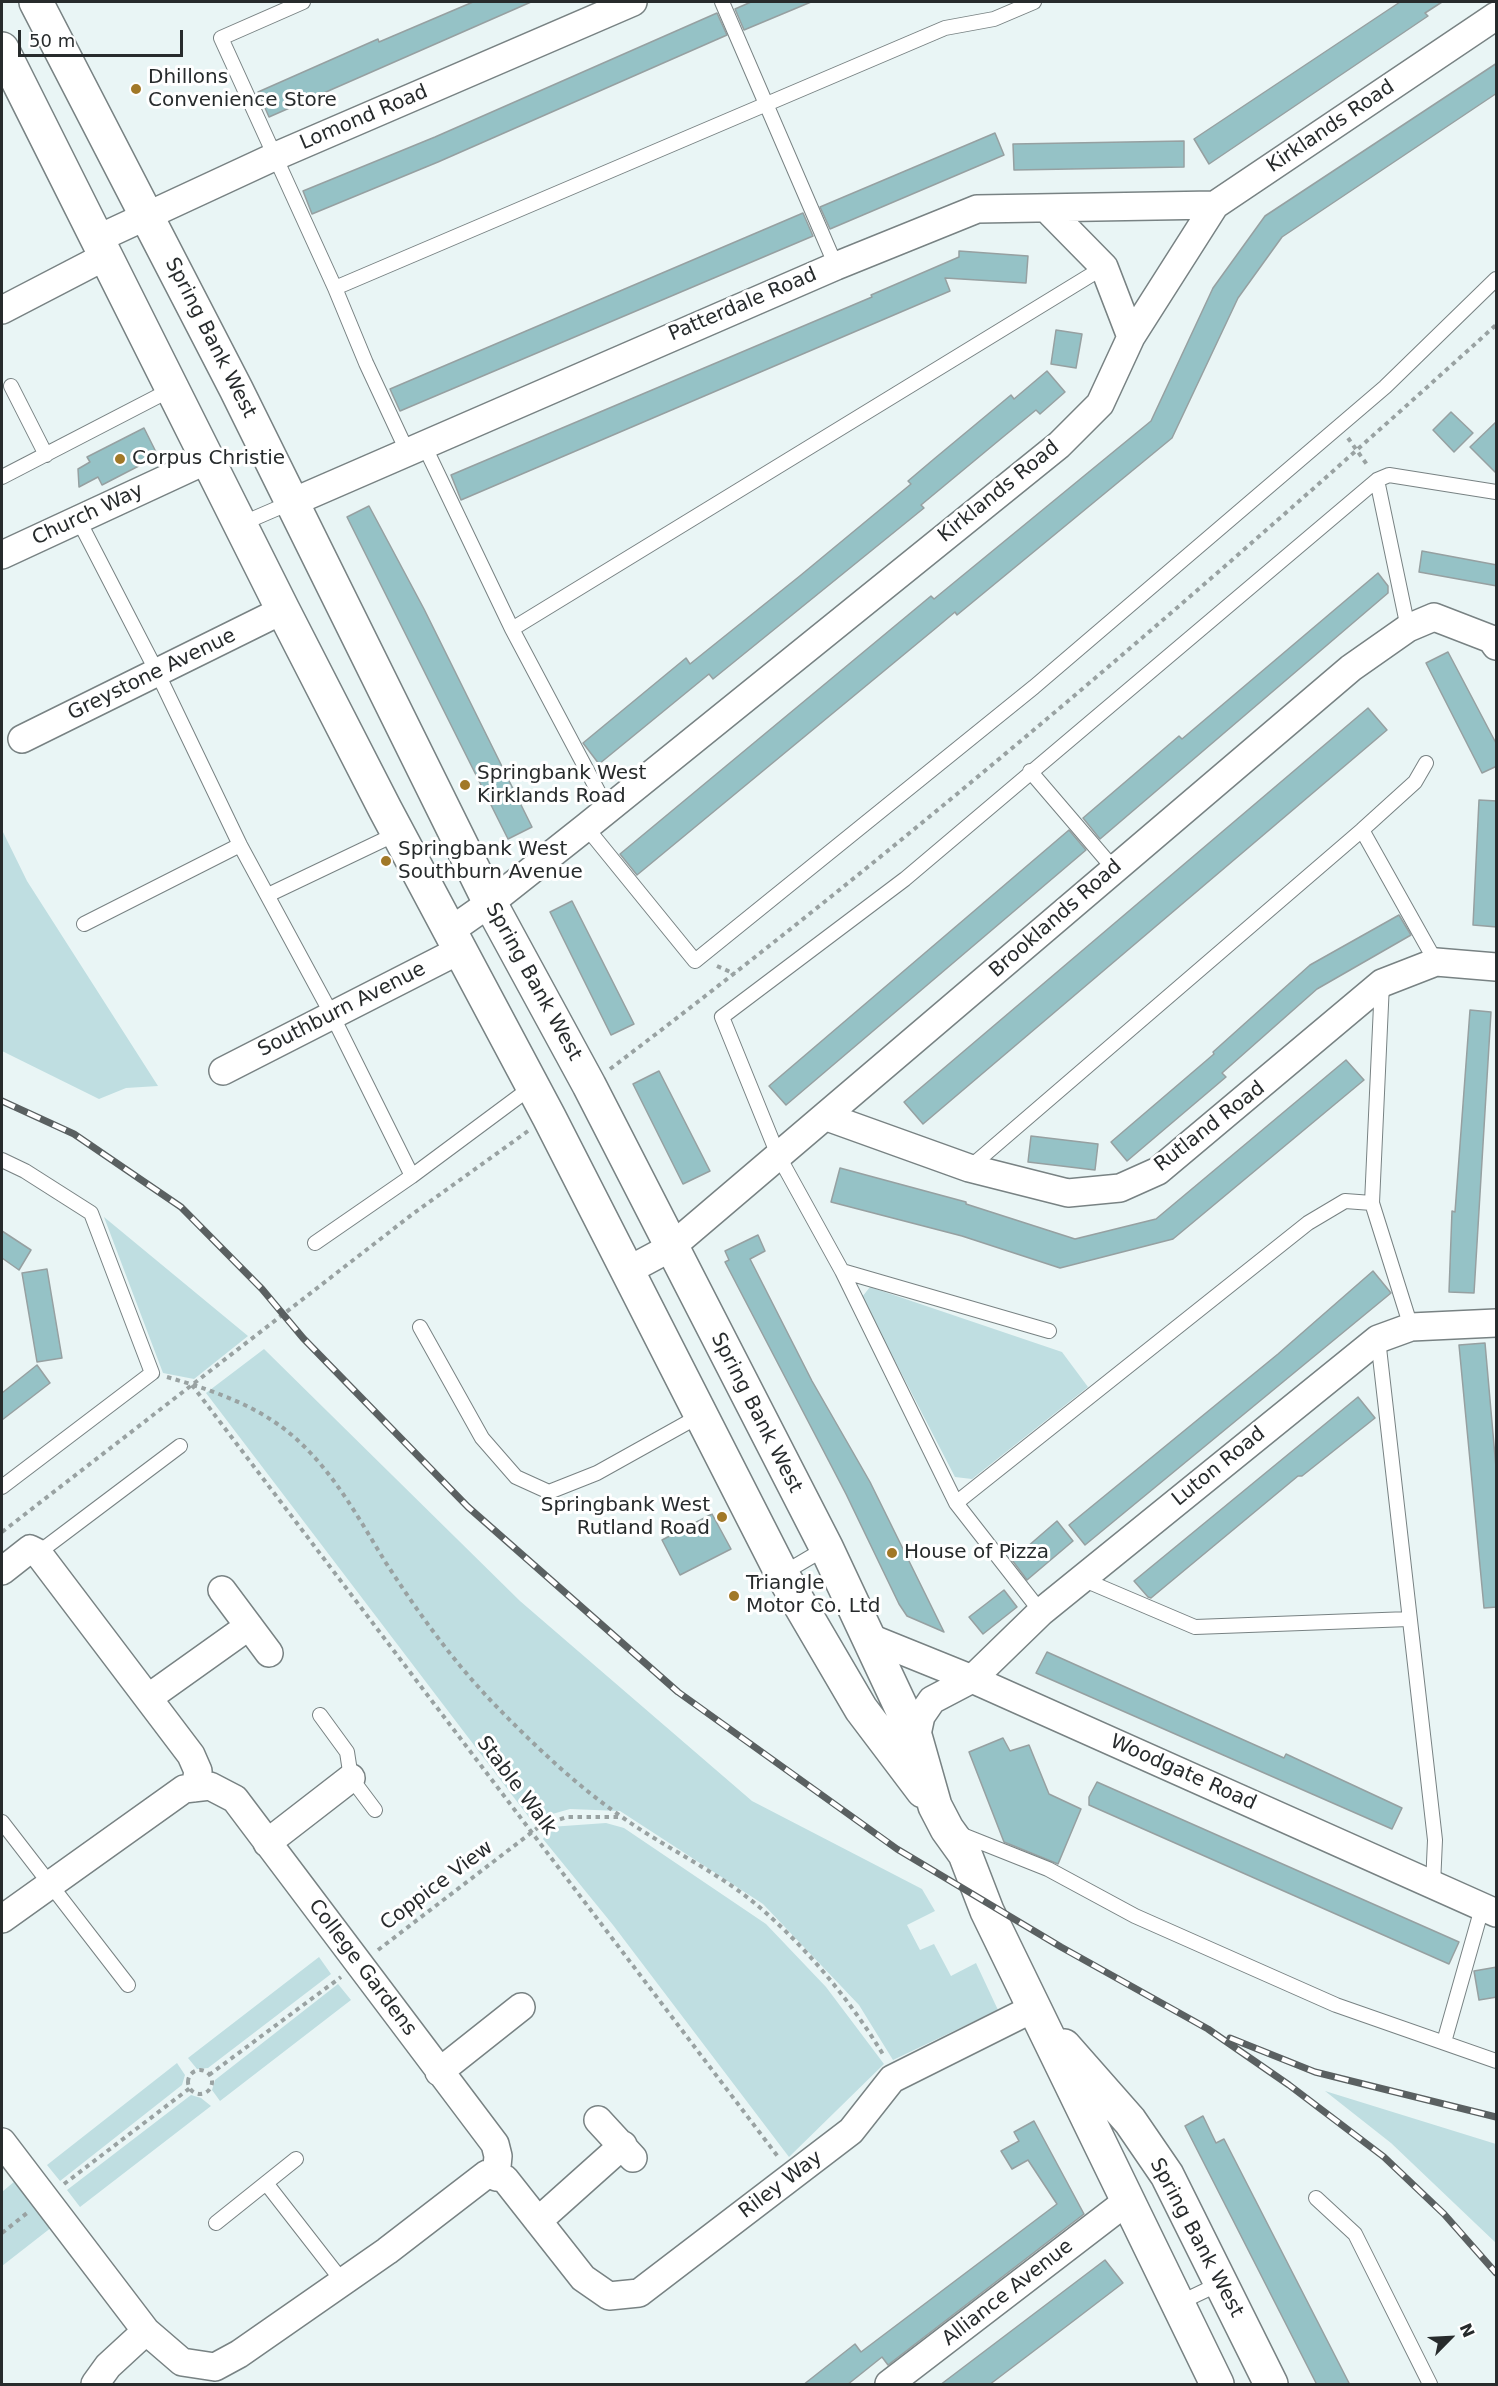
<!DOCTYPE html>
<style>
body{margin:0}
#map{position:relative;width:1498px;height:2386px;overflow:hidden;background:#e9f5f5;font-family:"DejaVu Sans",sans-serif}
canvas{display:block}
.frame{position:absolute;inset:0;border:3px solid #272b2c;pointer-events:none}
.north{position:absolute;left:1420px;top:2308px;width:60px;height:60px;-webkit-text-stroke:4px #fff;paint-order:stroke;rotate:66deg;font-size:16px;font-weight:700;line-height:24px;text-align:center;color:#272b2c}
.north::after{content:'';display:block;margin:auto;width:21px;height:27px;background:#272b2c;clip-path:polygon(50% 0,100% 100%,50% 72%,0 100%)}
.scale{position:absolute;left:18px;top:30px;width:165px;height:27px;box-sizing:border-box;border:3px solid #272b2c;border-top:0;padding-left:8px;font-size:18px;line-height:21px;white-space:nowrap;color:#272b2c;-webkit-text-stroke:4px #fff;paint-order:stroke}
</style>
<div id="map">
<canvas width="1498" height="2386"></canvas>
<div class="frame"></div>
<div class="north">N</div>
<div class="scale">50 m</div>
</div>
<script>
const c = document.querySelector('canvas').getContext('2d');
c.lineJoin = 'round';
function paint(path, color) {
  c.fillStyle = color;
  c.fill(path, 'evenodd');
}
function strokePath(path, color, width, dash) {
  c.strokeStyle = color;
  c.lineWidth = width;
  c.lineCap = dash ? 'butt' : 'round';
  c.setLineDash(dash || []);
  c.stroke(path);
}
function label(font, color, halo, rows, align = 'center') {
  c.font = font + ' "DejaVu Sans",sans-serif';
  c.lineWidth = 6;
  c.setLineDash([]);
  c.textBaseline = 'middle';
  c.strokeStyle = halo;
  c.fillStyle = color;
  for (const [text, x, y, turn = 0] of rows) {
    c.save();
    c.translate(x, y);
    c.rotate((+turn || 0) * Math.PI / 180);
    c.textAlign = isNaN(turn) ? turn : align;
    if (halo) c.strokeText(text, 0, 0);
    c.fillText(text, 0, 0);
    c.restore();
  }
}
const green = new Path2D(`
 M2 830 27 881 158 1086 126 1088 99 1099 2 1051Z
 M104 1217 248 1336 194 1379 163 1373Z
 M870 1287 1062 1352 1088 1387 972 1479 955 1477 862 1297Z
 M264 1349 520 1601 752 1801 922 1889 935 1911 907 1925 920 1950 934 1944 951 1976 976 1963 998 2010 893 2060 859 2005 763 1904 620 1811 570 1809 531 1820 206 1393Z
 M606 1823 624 1828 766 1924 826 1987 884 2064 789 2157 613 1925 543 1839 550 1827Z
 M319 1957 331 1974 208 2068 197 2069 188 2058Z
 M338 1984 351 2000 220 2101 212 2090 215 2080Z
 M177 2063 185 2075 182 2085 60 2181 47 2165Z
 M1325 2091 1496 2144V2243L1391 2143Z
 M191 2095 201 2098 211 2106 80 2207 67 2190Z
 M15 2181 52 2227 2 2266V2192Z`);
const building = new Path2D(`
 M473 2H531L269 117 258 92 378 39 379 42Z
 M751 2H811L744 30 735 9Z
 M1400 2H1442L1425 13 1428 16 1209 164 1194 139Z
 M717 13 727 35 438 162 312 214 303 191 435 137Z
 M1497 63V93L1282 237 1238 298 1172 438 957 615 955 612 936 628 637 875 620 854 931 596 934 599 1151 421 1213 288 1265 216Z
 M995 133 1004 155 830 229 820 207Z
 M1184 141V167L1014 170 1013 144Z
 M803 213 813 236 400 411 390 389Z
 M959 251 1028 256 1026 283 945 278 950 291 461 500 451 475 872 297 871 295 959 257Z
 M1056 330 1082 334 1076 368 1051 364Z
 M1047 371 1065 392 1040 414 1036 410 1003 437 921 505 924 508 713 679 709 674 599 764 583 743 686 658 690 664 801 575 911 484 908 481 934 459 1011 395 1014 399Z
 M1451 412 1473 433 1454 452 1433 430Z
 M1497 421V474L1470 447Z
 M144 428 158 456 102 485 98 477 79 487 78 469 90 462 87 457Z
 M369 506 424 609 532 827 508 839 347 517Z
 M1422 551 1497 565V586L1419 572Z
 M1378 573 1388 586V593L1100 839 1083 818 1179 736 1182 739Z
 M1448 652 1497 745V766L1482 773 1426 663Z
 M1368 708 1387 730 923 1124 904 1102Z
 M1479 800 1497 801V927L1473 925Z
 M1069 830 1086 850 786 1105 769 1086Z
 M572 901 634 1024 611 1035 550 912Z
 M1399 915 1411 935 1317 989 1222 1073 1226 1077 1127 1161 1111 1142 1214 1054 1213 1052 1310 965Z
 M1470 1010 1491 1012 1474 1293 1449 1292 1452 1211 1455 1212Z
 M1346 1060 1364 1080 1173 1239 1060 1268 962 1236 831 1202 840 1168 966 1202V1204L1075 1239 1156 1219Z
 M659 1071 710 1171 683 1184 633 1084Z
 M1031 1136 1098 1144 1095 1170 1028 1162Z
 M2 1231 31 1250 19 1270 2 1258Z
 M758 1235 765 1251 750 1259 812 1381 870 1482 944 1632 907 1616 899 1604 846 1494 725 1262 729 1260 725 1251Z
 M47 1269 62 1358 37 1362 22 1273Z
 M1373 1271 1391 1293 1085 1545 1069 1525 1278 1354Z
 M1485 1343 1497 1479V1607L1484 1608 1459 1345Z
 M37 1365 50 1383 2 1420V1393Z
 M1358 1397 1375 1418 1302 1476H1298L1151 1598 1148 1597 1134 1581Z
 M712 1514 731 1549 680 1575 662 1540Z
 M1057 1521 1073 1541 1027 1580 1012 1560Z
 M1004 1590 1017 1607 983 1634 969 1617Z
 M1047 1652 1284 1758 1286 1754 1402 1808 1392 1829 1036 1673Z
 M1003 1738 1010 1751 1029 1745 1049 1794 1081 1809 1058 1864 1004 1842 969 1752Z
 M1097 1782 1459 1942 1449 1964 1089 1805V1797Z
 M1497 1967V1997L1479 2000 1474 1971Z
 M1203 2116 1216 2143 1224 2139 1350 2385H1317L1185 2126Z
 M1034 2121 1084 2214 888 2365 882 2357 847 2385H803L855 2344 861 2352 1057 2204 1028 2160 1012 2169 1001 2151 1019 2141 1014 2132Z
 M1105 2260 1123 2283 1076 2319 989 2385H940Z`);
const path = new Path2D(`
 M1348 438 1368 466
 M717 966 735 974
 M610 1069C918 836 1210 584 1496 325
 M167 1377C212 1390 259 1406 294 1437 334 1472 359 1519 386 1563 419 1614 455 1664 497 1707 535 1746 577 1786 622 1817 668 1850 723 1874 765 1912 812 1954 852 2003 884 2056
 M192 1385 779 2158
 M2 1532 414 1213 528 1131
 M378 1950 540 1826 567 1817H621
 M188 2082a12 12 0 1 1 24 0a12 12 0 1 1-24 0Z
 M209 2075 341 1977
 M64 2184 190 2088
 M2 2233 27 2213`);
const lane = new Path2D(`
 M303 2 221 38 335 288 945 28 994 19 1034 2
 M722 2 836 266
 M335 288 366 363 407 451
 M11 386 46 455
 M423 443 512 629 608 810
 M2 477 172 389
 M1377 480 1408 628
 M78 519 157 672 240 845 332 1015 412 1176 533 1086
 M241 524 292 502
 M512 629 1104 267
 M1030 771 1114 869
 M586 827 695 961 1034 687 1385 387 1496 279
 M1362 830 1436 962
 M268 895 398 833
 M84 924 240 845
 M2 1160 25 1171 91 1213 152 1373 2 1487
 M969 1168 1362 830 1415 782 1426 763
 M1372 1203 1382 983
 M315 1243 412 1176
 M842 1271 1049 1331
 M420 1327 482 1438 516 1477 549 1492 597 1473 701 1415
 M1378 1339 1435 1840 1433 1885
 M956 1503 1308 1223 1345 1201 1372 1203 1411 1327
 M38 1553 180 1446
 M782 1574 826 1548
 M1082 1579 1195 1627 1409 1619
 M1041 1612 956 1503 842 1271 778 1155 722 1017 905 879 1377 480 1389 475 1496 492
 M320 1715 347 1752 351 1778 375 1810
 M2 1822 128 1985
 M960 1834 1048 1869 1135 1916 1336 2005 1496 2061
 M1444 2042 1482 1908
 M266 2183 343 2282
 M1316 2198 1355 2234 1430 2384
 M216 2223 296 2159
 M1177 2304 1221 2283`);
const street = new Path2D(`
 M1047 209 1104 267 1131 337
 M97 239 276 156 633 2
 M2 310 106 256
 M293 502 836 266 977 209 1215 205
 M2 555 207 460
 M22 739 283 610
 M450 931 490 903 586 827 1059 445 1100 404 1131 337 1215 205 1496 16
 M223 1071 460 950
 M827 1117 969 1168 1068 1193 1120 1188 1158 1171 1382 983 1436 962 1496 967
 M627 1271 670 1248 1351 668 1408 628 1434 617 1491 639 1496 646
 M2 1571 30 1549 38 1553 191 1755 198 1771 195 1788
 M222 1590 269 1653
 M868 1637 972 1679 1496 1913
 M148 1698 249 1626
 M916 1739 921 1716 932 1700 972 1679 1041 1612 1378 1339 1411 1327 1496 1323
 M267 1843 351 1778
 M2 1919 184 1789 210 1786 235 1799 495 2144 498 2156 496 2177
 M439 2072 521 2007
 M598 2120 633 2158
 M2 2142 146 2331 182 2362 215 2367 239 2354 387 2251 487 2174 505 2179 583 2278 609 2296 639 2293 851 2131 892 2079 1034 2008
 M538 2221 623 2145
 M95 2384 108 2366 146 2331
 M889 2384 1126 2202`);
const secondary = new Path2D(`
 M36 2 236 389 490 903 589 1085 826 1547 916 1739 935 1806 947 1829 965 1854 987 1911 1217 2384
 M2 49 283 610 385 809 549 1117 782 1574 861 1709 923 1791
 M1064 2046 1130 2121 1167 2175 1271 2384`);
const rail = new Path2D(`
 M2 1101 74 1134 181 1207 262 1289 303 1338 468 1507 678 1692 897 1849 1061 1947 1208 2029 1289 2085 1384 2157 1444 2214 1496 2273
 M1230 2038 1315 2072 1496 2117`);
const markers = [
 [136,89,6,"#a17827"],
 [120,459,6,"#a17827"],
 [465,785,6,"#a17827"],
 [386,861,6,"#a17827"],
 [722,1517,6,"#a17827"],
 [892,1553,6,"#a17827"],
 [734,1596,6,"#a17827"]
];
const poiNames = [
 ["Dhillons",148,78],
 ["Convenience Store",148,101],
 ["Corpus Christie",132,459],
 ["Springbank West",477,774],
 ["Kirklands Road",477,797],
 ["Springbank West",398,850],
 ["Southburn Avenue",398,873],
 ["Springbank West",710,1506,"right"],
 ["Rutland Road",710,1529,"right"],
 ["House of Pizza",904,1553],
 ["Triangle",746,1584],
 ["Motor Co. Ltd",746,1607]
];
const streetNames = [
 ["Lomond Road",364,118,-23],
 ["Kirklands Road",1331,127,-34],
 ["Patterdale Road",743,305,-23],
 ["Spring Bank West",210,338,63],
 ["Kirklands Road",999,492,-39],
 ["Church Way",88,515,-25],
 ["Greystone Avenue",152,675,-26],
 ["Brooklands Road",1056,919,-41],
 ["Spring Bank West",533,982,61],
 ["Southburn Avenue",342,1010,-27],
 ["Rutland Road",1210,1127,-38],
 ["Spring Bank West",756,1413,63],
 ["Luton Road",1219,1467,-39],
 ["Woodgate Road",1183,1773,24],
 ["Stable Walk",516,1786,53],
 ["Coppice View",437,1886,-37],
 ["College Gardens",362,1968,53],
 ["Riley Way",781,2185,-37],
 ["Spring Bank West",1196,2238,62],
 ["Alliance Avenue",1008,2293,-38]
];
paint(green, '#bfdee1');
paint(building, '#95c2c6');
strokePath(building, '#96a0a1', 1.5);
strokePath(lane, '#788283', 16);
strokePath(street, '#788283', 30);
strokePath(secondary, '#788283', 36);
strokePath(path, '#99a2a2', 4, [4.5, 4.5]);
strokePath(lane, '#fff', 14);
strokePath(street, '#fff', 27);
strokePath(secondary, '#fff', 33);
strokePath(rail, '#5a6061', 7);
strokePath(rail, '#fff', 4.5, [14]);
for (const [x, y, r, color] of markers) {
  const dot = new Path2D();
  dot.arc(x, y, r, 0, 2 * Math.PI);
  c.fillStyle = color;
  c.fill(dot);
  strokePath(dot, '#fff', 2);
}
label('20px', '#272b2c', '#fff', poiNames, 'left');
label('20px', '#272b2c', '#fff', streetNames);
</script>
